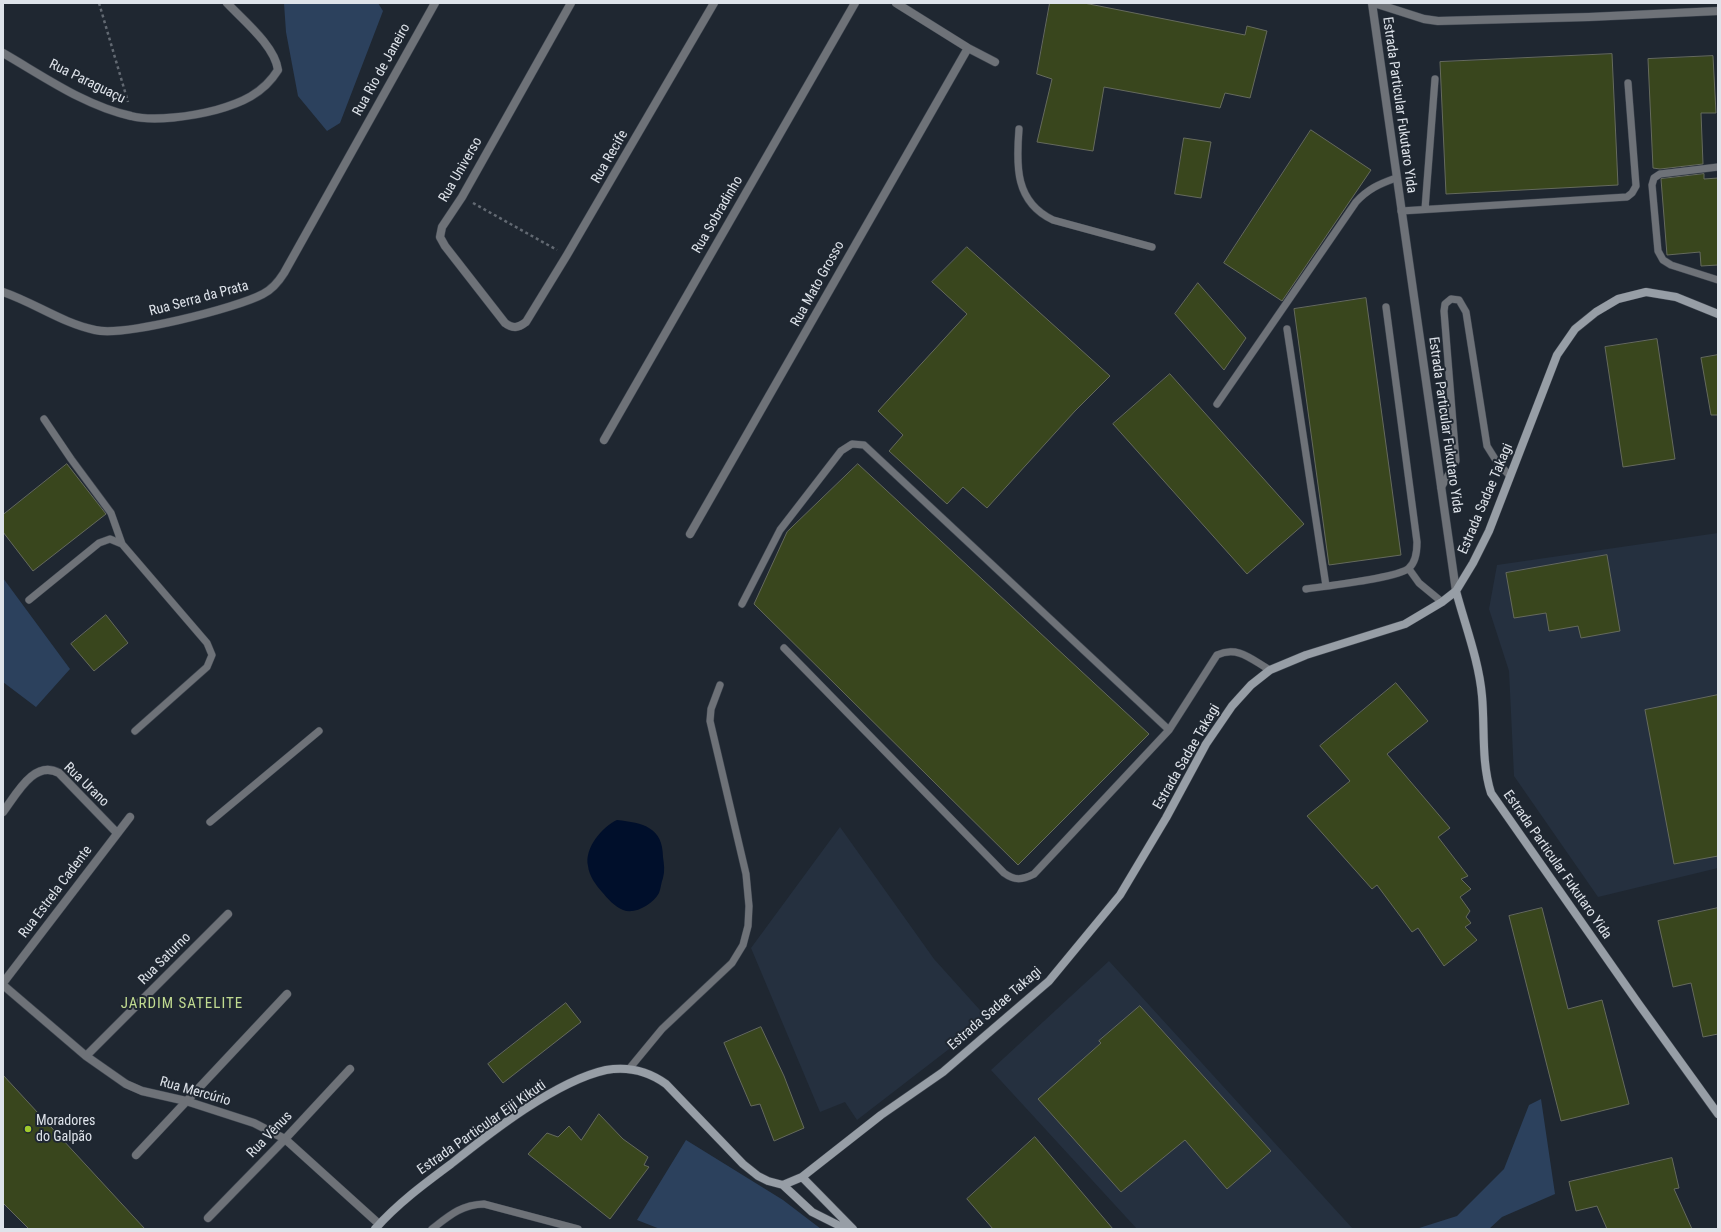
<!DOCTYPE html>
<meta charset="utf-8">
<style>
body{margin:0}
#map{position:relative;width:1721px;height:1232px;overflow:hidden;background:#1f2731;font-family:"Roboto Condensed",sans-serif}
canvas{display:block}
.frame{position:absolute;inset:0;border:4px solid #dee3ea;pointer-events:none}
</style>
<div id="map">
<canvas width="1721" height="1232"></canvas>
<div class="frame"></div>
</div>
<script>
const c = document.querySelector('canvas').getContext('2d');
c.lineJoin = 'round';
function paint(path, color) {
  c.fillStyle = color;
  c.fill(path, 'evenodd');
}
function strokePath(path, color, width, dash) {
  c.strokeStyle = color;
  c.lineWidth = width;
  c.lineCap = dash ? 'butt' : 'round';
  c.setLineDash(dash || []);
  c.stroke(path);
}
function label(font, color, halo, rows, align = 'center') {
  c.font = font + ' "Roboto Condensed",sans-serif';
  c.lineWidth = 4;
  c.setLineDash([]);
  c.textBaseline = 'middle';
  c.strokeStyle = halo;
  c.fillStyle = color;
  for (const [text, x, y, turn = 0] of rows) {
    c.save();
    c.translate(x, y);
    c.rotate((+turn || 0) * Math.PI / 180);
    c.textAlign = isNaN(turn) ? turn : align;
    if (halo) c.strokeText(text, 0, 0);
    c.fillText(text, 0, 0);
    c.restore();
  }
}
const built = new Path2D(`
 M1718 533V868L1598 897 1514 776 1509 671 1489 609 1497 565Z
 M840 827 934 959 988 1019 857 1120 845 1102 820 1112 751 948Z
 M1109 961 1353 1229H1137L991 1070Z`);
const green = new Path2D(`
 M284 3H378L383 11 340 123 327 131 298 96 286 32Z
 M3 578 70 669 36 707 3 682Z
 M1541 1099 1555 1194 1502 1217 1489 1229H1416L1457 1216 1504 1169 1529 1105Z
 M686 1140 783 1200 821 1229H660L637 1220Z`);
const water = new Path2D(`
 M617 820C643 823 663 827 663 857 664 864 665 871 663 878 661 883 661 888 659 893 653 904 635 915 623 910 615 907 607 898 602 892 596 885 589 876 588 866 584 848 603 826 617 820Z`);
const building = new Path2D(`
 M1050 3H1084L1245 35 1247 26 1267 31 1250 98 1225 93 1220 108 1104 87 1093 151 1037 142 1052 79 1037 74Z
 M1612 54 1618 185 1446 194 1440 62Z
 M1713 56 1716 113H1701L1703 164 1660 169 1653 168 1648 59Z
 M1311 130 1371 170 1282 301 1224 263Z
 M1184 138 1211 142 1201 198 1175 194Z
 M1704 174V179L1718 178V265L1701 266 1700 252 1667 255 1661 179Z
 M967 247 1110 376 1075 411 987 508 963 487 947 504 889 451 903 435 878 411 967 314 932 282Z
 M1198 283 1246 338 1224 370 1175 314Z
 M1366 298 1401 555 1329 565 1294 309Z
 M1657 339 1675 459 1623 467 1605 347Z
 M1718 355V415H1711L1701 358Z
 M1170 374 1304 524 1247 574 1113 424Z
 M67 464 106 514 33 571 3 532V515Z
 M858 464 1149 734 1018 865 754 604 787 532Z
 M1607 555 1620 631 1581 638 1578 626 1549 631 1546 613 1514 618 1506 573Z
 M106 615 128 643 94 671 71 644Z
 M1396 683 1428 721 1387 754 1450 828 1438 837 1468 876 1461 879 1471 889 1460 897 1470 911 1466 917 1471 923 1465 927 1477 940 1444 966 1418 928 1412 932 1377 885 1372 889 1307 816 1350 781 1320 746Z
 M1718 695V856L1674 864 1645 710Z
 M1542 908 1568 1009 1602 1000 1629 1104 1561 1121 1509 916Z
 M1718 908V1034L1703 1037 1691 983 1673 987 1658 921Z
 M566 1003 581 1022 503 1083 488 1064Z
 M1140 1006 1271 1151 1227 1189 1185 1140 1121 1192 1038 1099 1101 1043 1099 1041Z
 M761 1027 784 1076 804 1128 774 1141 760 1104 751 1106 724 1043Z
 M3 1075 145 1229H29L3 1203Z
 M599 1114 623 1139 648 1157 644 1165 649 1167 610 1219 528 1154 547 1133 558 1137 569 1126 581 1140Z
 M1035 1137 1113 1229H993L967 1199Z
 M1672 1158 1679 1188 1674 1189 1692 1229H1607L1597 1206 1576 1211 1569 1182Z`);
const path = new Path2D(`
 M99 3 128 102
 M473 203 557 250`);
const lane = new Path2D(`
 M1019 129C1016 166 1015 202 1053 220L1152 247
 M1718 167 1660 174 1654 178 1652 185 1658 251 1663 260 1671 265 1718 280
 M1425 209 1435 79
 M1401 211 1627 197 1632 193 1636 186 1628 83
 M1287 329 1326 586
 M1217 404 1356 202C1368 189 1379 184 1396 178
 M44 419 71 459 111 513 122 544
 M1441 488 1456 461 1444 311 1445 304 1451 299 1459 300 1466 312 1487 446 1497 462 1510 476
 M1409 569 1419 583 1442 602
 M1306 589C1325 586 1399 578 1409 568 1416 562 1417 551 1417 542L1386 307
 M29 600 99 543 110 539 122 544 207 643 212 655 207 667 135 731
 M742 604 780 530 841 451 852 444 864 445 1169 730 1217 655C1238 645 1252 660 1270 670
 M784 648 1004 873C1015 881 1022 880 1034 874L1169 730
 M210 822 319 731
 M629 1069 662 1029 732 963 743 945 748 926 749 906 746 874 710 721 711 709 720 685
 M432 1229C450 1215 461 1205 484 1204L578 1229`);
const street = new Path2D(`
 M571 3 462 197 442 227 440 237 445 246 505 323C513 329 518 328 526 322L567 255 714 3
 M896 3 968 48 995 62
 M1372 3 1456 591
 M1374 3 1424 19 1438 21 1589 17 1718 11
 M3 53C43 76 85 106 131 116 154 122 193 116 216 110 241 103 263 94 278 70 275 46 243 20 227 3
 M3 292C35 303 62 323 95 330 123 337 237 308 263 294 273 289 279 281 284 273L435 3
 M604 440 855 3
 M690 534 968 48
 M3 812C16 795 34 759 59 773L117 833
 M3 983 130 817
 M3 985 86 1056 126 1084 142 1091 186 1101 254 1123 285 1139 379 1224
 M86 1056 228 914
 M136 1155 287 994
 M208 1218 285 1139 350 1069`);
const secondary = new Path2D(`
 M1456 591C1465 625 1479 661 1482 696 1485 728 1481 761 1491 793L1638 1003 1718 1114
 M802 1177 853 1229
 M783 1185 802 1177 881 1115 943 1072 1049 981 1120 895 1166 818 1206 744 1232 706 1251 685 1270 670 1306 655 1405 624 1442 602 1456 591 1473 563 1489 531 1557 355 1575 329 1596 312 1618 299 1646 292 1676 297 1718 314
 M375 1229C397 1204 424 1184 451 1164 491 1132 556 1081 606 1070 629 1066 648 1071 666 1084L743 1164 758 1176 768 1181 783 1185 812 1212 846 1229`);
const markers = [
 [28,1129,4,"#a0ca2c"]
];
const streetNames = [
 ["Rua Rio de Janeiro",382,70,-61],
 ["Rua Paraguaçu",87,82,26],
 ["Estrada Particular Fukutaro Yida",1399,105,82],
 ["Rua Recife",610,157,-60],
 ["Rua Universo",461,170,-60],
 ["Rua Sobradinho",718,215,-60],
 ["Rua Mato Grosso",818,284,-61],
 ["Rua Serra da Prata",199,299,-15],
 ["Estrada Particular Fukutaro Yida",1445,425,82],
 ["Estrada Sadae Takagi",1486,499,-67],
 ["Estrada Sadae Takagi",1187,757,-60],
 ["Rua Urano",86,785,44],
 ["Estrada Particular Fukutaro Yida",1557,865,55],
 ["Rua Estrela Cadente",56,892,-53],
 ["Rua Saturno",165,959,-45],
 ["Estrada Sadae Takagi",995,1009,-41],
 ["Rua Mercúrio",195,1092,16],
 ["Estrada Particular Eiji Kikuti",482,1128,-35],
 ["Rua Vênus",270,1135,-46]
];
const poiNames = [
 ["Moradores",36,1121],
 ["do Galpão",36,1137]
];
const neighbourhoodNames = [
 ["JARDIM SATELITE",182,1004]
];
paint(built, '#25303f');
paint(green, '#2c415d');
paint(water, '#000f2b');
paint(building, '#39461d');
strokePath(building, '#656a5d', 1);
strokePath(lane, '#3e454f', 8);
strokePath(street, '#3e454f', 9);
strokePath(secondary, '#3e454f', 9);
strokePath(path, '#626972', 2.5, [3, 3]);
strokePath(lane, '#6e7278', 7);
strokePath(street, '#6e7278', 8);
strokePath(secondary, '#979ea6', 8);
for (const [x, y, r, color] of markers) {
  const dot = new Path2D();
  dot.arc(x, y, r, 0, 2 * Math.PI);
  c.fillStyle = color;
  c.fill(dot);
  strokePath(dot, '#1f2731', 1.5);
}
label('14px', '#dee3ea', '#1f2731', streetNames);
label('14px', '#dee3ea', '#1f2731', poiNames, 'left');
c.letterSpacing = '1px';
label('15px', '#c0da90', '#1f2731', neighbourhoodNames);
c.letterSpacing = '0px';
</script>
